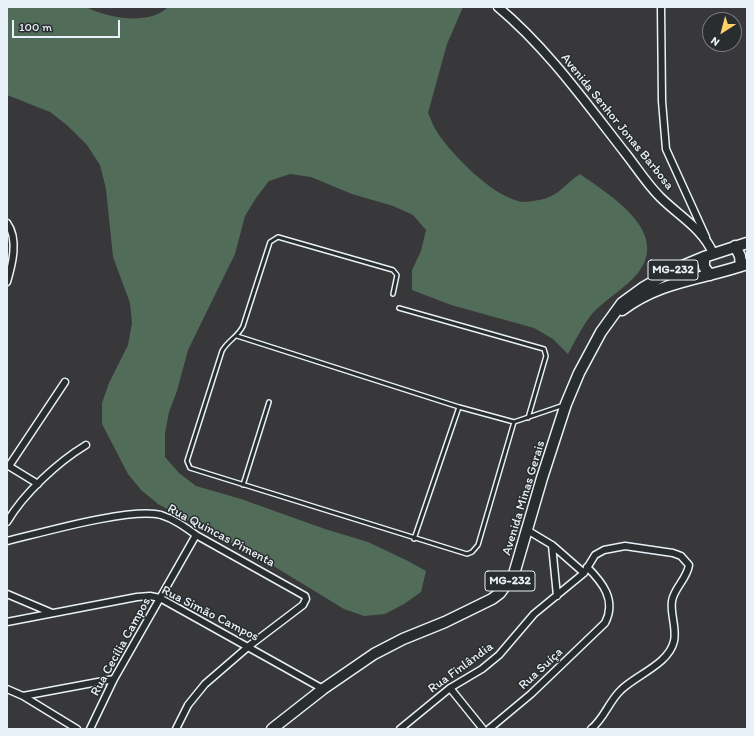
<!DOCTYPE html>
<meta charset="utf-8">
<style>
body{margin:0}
#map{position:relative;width:754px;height:736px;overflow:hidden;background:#383739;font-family:Itim,sans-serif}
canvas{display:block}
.frame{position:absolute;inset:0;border:8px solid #e8f1f8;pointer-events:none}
.north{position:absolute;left:702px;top:12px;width:40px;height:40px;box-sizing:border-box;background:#2a2d2e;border:1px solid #767b7f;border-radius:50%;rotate:216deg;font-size:11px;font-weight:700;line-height:16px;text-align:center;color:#e8f1f8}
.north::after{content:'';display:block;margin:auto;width:14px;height:18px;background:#ffd166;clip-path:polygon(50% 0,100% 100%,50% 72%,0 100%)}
.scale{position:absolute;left:12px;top:20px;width:108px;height:18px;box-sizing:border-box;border:2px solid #e8f1f8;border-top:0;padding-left:5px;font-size:12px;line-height:14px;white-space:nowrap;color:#e8f1f8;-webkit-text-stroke:3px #2a2d2e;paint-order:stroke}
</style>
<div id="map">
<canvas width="754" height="736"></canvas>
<div class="frame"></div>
<div class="north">N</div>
<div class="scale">100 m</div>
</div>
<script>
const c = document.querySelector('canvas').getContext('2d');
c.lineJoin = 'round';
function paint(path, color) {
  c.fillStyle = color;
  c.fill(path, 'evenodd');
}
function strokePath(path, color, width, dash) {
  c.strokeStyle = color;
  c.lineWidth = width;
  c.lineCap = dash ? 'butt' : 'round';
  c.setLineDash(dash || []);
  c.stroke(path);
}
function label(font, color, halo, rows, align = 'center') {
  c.font = font + ' Itim,sans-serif';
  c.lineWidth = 3;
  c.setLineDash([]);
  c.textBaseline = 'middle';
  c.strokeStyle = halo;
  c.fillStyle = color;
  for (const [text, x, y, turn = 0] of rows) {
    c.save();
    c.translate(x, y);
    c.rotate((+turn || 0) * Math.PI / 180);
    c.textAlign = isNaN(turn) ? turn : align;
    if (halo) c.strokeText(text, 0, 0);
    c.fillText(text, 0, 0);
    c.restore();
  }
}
const green = new Path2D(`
 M7 7H86C107 18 150 26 168 7H463L447 44 428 113C431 119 433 126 437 132 453 156 491 194 518 201 523 203 533 201 539 200 560 196 564 184 580 174 608 194 671 231 638 273 625 289 605 299 591 315 582 327 575 341 568 354L553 339 534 328 451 305 412 290V270L421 251 426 230 413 215 393 206 352 194 311 177 290 174 269 181 256 198 245 216 235 254 188 350 177 391 169 412 165 433V457L179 473 196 486 241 499 325 529 368 542 408 561 426 571 421 592 404 604 385 614 364 616 344 609 252 553 194 524 158 504 141 490 128 474 102 424V403L109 383 128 345 132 323 130 303 113 257 106 189 100 165 87 145 68 126 50 112 7 95Z`);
const service = new Path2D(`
 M393 294 397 275 393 270 278 237 270 242 243 326C238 337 228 340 222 351L187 461 190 468 467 554 472 552 478 545 514 422
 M399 308 544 349 546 356 528 418
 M237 336 459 407 514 422 564 405
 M243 485 269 402
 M414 539 459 407`);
const minor = new Path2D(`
 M661 7 662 101 666 149 706 237
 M7 223C19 239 12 265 7 282
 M7 465 38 484
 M9 466 65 382
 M7 522C24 493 58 462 86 445
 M527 530 552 545 584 573
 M7 541C41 533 131 507 161 515 174 519 185 527 196 535L305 596 306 599 303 605 249 646 205 684 188 705 176 729
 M552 545 557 596
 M7 594 52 613
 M7 622 137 597 150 596 160 598 323 689
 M450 688 483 729
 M7 689 23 696 77 729
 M23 696 114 679
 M90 729 114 679 196 535
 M400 729 450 688 482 669 499 655 534 614 584 573 595 555 604 550 625 546 673 553 681 556 689 565C687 579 674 588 672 601 670 614 677 628 674 641 669 664 636 675 621 690 609 701 604 719 591 729
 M489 729 531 694 605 623C617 600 602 582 587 567`);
const tertiary = new Path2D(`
 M498 7C548 49 586 103 626 154 637 168 647 184 660 197 679 216 702 228 713 253`);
const primary = new Path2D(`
 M735 246 740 256 741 266
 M704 257V267L710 275
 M622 310C662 280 701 280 747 264
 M272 729 323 689 374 654 403 639 445 622 492 599 500 593 514 574 542 478 566 404 579 373 601 332 622 303 644 287 675 269 704 257 747 243`);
const shields = [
 [673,270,50],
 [510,581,50]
];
const shieldNames = [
 ["MG-232",673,270],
 ["MG-232",510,581]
];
const streetNames = [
 ["Avenida Senhor Jonas Barbosa",617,122,51],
 ["Avenida Minas Gerais",524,498,-73],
 ["Rua Quincas Pimenta",221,536,28],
 ["Rua Simão Campos",210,614,27],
 ["Rua Cecília Campos",121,647,-61],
 ["Rua Finlândia",461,668,-36],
 ["Rua Suíça",541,669,-43]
];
paint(green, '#526c5a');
strokePath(service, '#e8f1f8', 6);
strokePath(minor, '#e8f1f8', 9);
strokePath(tertiary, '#e8f1f8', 11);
strokePath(primary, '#e8f1f8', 13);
strokePath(service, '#2a2d2e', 3);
strokePath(minor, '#2a2d2e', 6);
strokePath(tertiary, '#2a2d2e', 8);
strokePath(primary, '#2a2d2e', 10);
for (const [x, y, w] of shields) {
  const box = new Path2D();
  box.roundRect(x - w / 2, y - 10, w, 20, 3);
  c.fillStyle = '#2a2d2e';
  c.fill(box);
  strokePath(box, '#e8f1f8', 1);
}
label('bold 12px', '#e8f1f8', null, shieldNames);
label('13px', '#e8f1f8', '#2a2d2e', streetNames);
</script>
